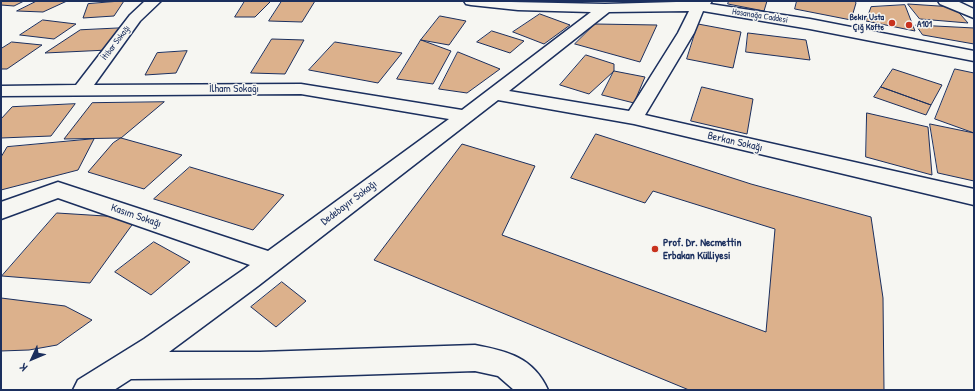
<!DOCTYPE html>
<meta charset="utf-8">
<style>
body{margin:0}
#map{position:relative;width:975px;height:391px;overflow:hidden;background:#f6f6f2;font-family:"Patrick Hand",sans-serif}
canvas{display:block}
.frame{position:absolute;inset:0;border:2px solid #1b2f5e;pointer-events:none}
.north{position:absolute;left:12px;top:339px;width:40px;height:40px;-webkit-text-stroke:3px #f6f6f2;paint-order:stroke;rotate:226deg;font-size:11px;font-weight:700;line-height:16px;text-align:center;color:#1b2f5e}
.north::after{content:'';display:block;margin:auto;width:14px;height:18px;background:#1b2f5e;clip-path:polygon(50% 0,100% 100%,50% 72%,0 100%)}
</style>
<div id="map">
<canvas width="975" height="391"></canvas>
<div class="frame"></div>
<div class="north">K</div>
</div>
<script>
const c = document.querySelector('canvas').getContext('2d');
c.lineJoin = 'round';
function paint(path, color) {
  c.fillStyle = color;
  c.fill(path, 'evenodd');
}
function strokePath(path, color, width, dash) {
  c.strokeStyle = color;
  c.lineWidth = width;
  c.lineCap = dash ? 'butt' : 'round';
  c.setLineDash(dash || []);
  c.stroke(path);
}
function label(font, color, halo, rows, align = 'center') {
  c.font = font + ' "Patrick Hand",sans-serif';
  c.lineWidth = 3;
  c.setLineDash([]);
  c.textBaseline = 'middle';
  c.strokeStyle = halo;
  c.fillStyle = color;
  for (const [text, x, y, turn = 0] of rows) {
    c.save();
    c.translate(x, y);
    c.rotate((+turn || 0) * Math.PI / 180);
    c.textAlign = isNaN(turn) ? turn : align;
    if (halo) c.strokeText(text, 0, 0);
    c.fillText(text, 0, 0);
    c.restore();
  }
}
const building = new Path2D(`
 M1 1H24L14 6 1 5Z
 M37 1H67L43 12 17 11Z
 M124 1 114 16 83 18 88 4Z
 M245 1H271L255 17H235Z
 M282 1H315L302 22 269 21Z
 M729 1H767L764 11 728 4Z
 M797 1H855L856 3 851 20 795 9Z
 M908 4 954 7 968 23 920 19Z
 M905 5 915 31 866 21 871 7Z
 M540 14 570 25 544 44 513 32Z
 M440 16 466 21 449 45 421 40Z
 M43 20 76 24 54 39 20 35Z
 M595 24 657 25 640 62 575 44Z
 M698 24 741 32 733 68 687 59Z
 M916 25 974 28V44L923 35Z
 M124 28 108 50 45 53 80 30Z
 M492 31 524 41 510 53 477 42Z
 M748 33 806 40 810 60 746 52Z
 M272 39 304 40 285 74 251 73Z
 M421 40 451 51 433 84 397 79Z
 M12 42 42 45 7 69H1V49Z
 M335 42 402 53 378 83 309 70Z
 M187 51 176 73 145 75 157 53Z
 M458 52 500 69 467 93 439 89Z
 M586 55 614 64V71L589 94 560 85Z
 M893 69 942 85 931 105 881 87Z
 M955 69 974 73V133L935 119Z
 M614 71 645 77 634 103 602 95Z
 M702 87 753 99 747 134 691 121Z
 M881 87 931 105 926 115 874 97Z
 M164 102 121 138 64 139 92 103Z
 M75 104 51 136 1 138V119L12 107Z
 M867 113 928 127 932 175 866 157Z
 M930 124 974 133V181L938 173Z
 M596 134 751 184 871 217 883 298 884 390H689L374 260 462 144 535 166 502 235 766 332 775 229 653 191 645 203 571 178Z
 M121 138 182 155 144 189 88 172 113 143Z
 M94 139 78 170 1 190V157L7 147Z
 M190 167 284 195 253 230 154 199Z
 M57 213 137 218 90 283 2 276Z
 M154 242 190 262 151 295 115 272Z
 M282 282 306 301 276 327 251 307Z
 M1 298 65 306 92 320 57 345 29 350 1 351Z`);
const minor = new Path2D(`
 M145 1H161L140 21 94 85 301 84 462 110 591 12 518 10 471 5 466 4 464 1 605 4 712 1 710 4 810 19 974 51V61L810 29 703 11 694 33 645 115 974 189V205L634 124 498 100 258 286 169 352H260L475 345C507 351 533 357 548 390H514L498 376 475 371 260 378 131 379 114 390H73L78 380 144 339 250 265 58 198 1 219V202L58 182 268 251 449 119 301 94 1 96V86L76 85 130 15ZM689 11 678 33 629 111 509 91 609 12Z
 M938 1H957L974 9V18L940 4Z`);
const markers = [
 [892,23,4,"#c8321e"],
 [909,25,4,"#c8321e"],
 [655,249,4,"#c8321e"]
];
const farStreetnames = [
 ["Hasanağa Caddesi",760,16,9],
 ["İtibar Sokağı",116,43,-53]
];
const farPoinames = [
 ["Bekir Usta",884,18],
 ["Çiğ Köfte",884,28],
 ["A101",917,25,"left"]
];
const streetNames = [
 ["İlham Sokağı",234,89],
 ["Berkan Sokağı",735,142,13],
 ["Dedebayır Sokağı",349,203,-37],
 ["Kasım Sokağı",136,216,19]
];
const poiNames = [
 ["Prof. Dr. Necmettin",663,243],
 ["Erbakan Külliyesi",663,256]
];
paint(building, '#dcb18c');
strokePath(building, '#1b2f5e', 1);
strokePath(minor, '#1b2f5e', 3);
paint(minor, '#f6f6f2');
for (const [x, y, r, color] of markers) {
  const dot = new Path2D();
  dot.arc(x, y, r, 0, 2 * Math.PI);
  c.fillStyle = color;
  c.fill(dot);
  strokePath(dot, '#f6f6f2', 1.5);
}
label('9px', '#1b2f5e', '#f6f6f2', farStreetnames);
label('bold 9px', '#1b2f5e', '#f6f6f2', farPoinames, 'right');
label('11px', '#1b2f5e', '#f6f6f2', streetNames);
label('bold 11px', '#1b2f5e', '#f6f6f2', poiNames, 'left');
</script>
